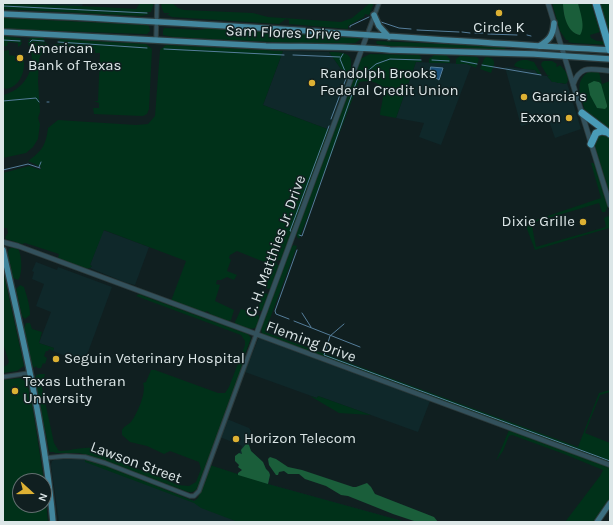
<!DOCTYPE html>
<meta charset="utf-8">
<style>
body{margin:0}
#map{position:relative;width:613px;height:525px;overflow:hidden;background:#101f20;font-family:Karla,sans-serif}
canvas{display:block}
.frame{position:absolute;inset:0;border:4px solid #dce6e7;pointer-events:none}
.north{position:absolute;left:12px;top:473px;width:40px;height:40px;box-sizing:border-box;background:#101f20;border:1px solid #626f70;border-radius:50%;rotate:111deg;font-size:11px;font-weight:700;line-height:16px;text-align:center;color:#dce6e7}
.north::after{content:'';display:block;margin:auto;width:14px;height:18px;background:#ddb133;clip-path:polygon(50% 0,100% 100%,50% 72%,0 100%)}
</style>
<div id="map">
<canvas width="613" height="525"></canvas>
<div class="frame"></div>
<div class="north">N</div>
</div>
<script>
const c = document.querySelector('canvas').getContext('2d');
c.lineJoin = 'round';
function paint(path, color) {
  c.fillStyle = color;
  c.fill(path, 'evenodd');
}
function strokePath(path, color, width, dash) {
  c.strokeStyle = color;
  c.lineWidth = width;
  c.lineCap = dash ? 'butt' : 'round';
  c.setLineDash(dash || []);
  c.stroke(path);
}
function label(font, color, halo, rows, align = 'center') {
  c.font = font + ' Karla,sans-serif';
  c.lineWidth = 3;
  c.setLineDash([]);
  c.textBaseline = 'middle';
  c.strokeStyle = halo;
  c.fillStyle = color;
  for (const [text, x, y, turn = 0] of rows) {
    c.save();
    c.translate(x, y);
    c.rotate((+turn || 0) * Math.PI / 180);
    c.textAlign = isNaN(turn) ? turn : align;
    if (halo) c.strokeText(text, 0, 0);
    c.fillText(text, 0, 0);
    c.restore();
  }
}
const built = new Path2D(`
 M3 3H83L82 7Z
 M283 51 329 52 348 79 330 130 263 105Z
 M416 62 467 64 471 66 441 145 419 137 424 123 396 118Z
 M505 67 535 70 538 75 547 76 552 82H555L564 84 567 83 581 129 555 138 548 118 521 126Z
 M103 230 149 247 135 285 124 282 90 268 92 266 90 265Z
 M36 262 57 270 58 267 112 287 84 363 53 351 54 348 39 343 51 312 36 306 44 284 32 279 34 272 32 271Z
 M260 338 430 401 418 432 318 396 317 398 245 372 258 339Z
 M227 419 249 428 251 431 249 445V449L263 462 266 469 269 472 270 475 268 484 406 522H59L51 465 52 461 56 459 74 458 93 461 108 466 194 501 198 498 210 465 241 477 247 460 238 457 242 446 220 437Z`);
const green = new Path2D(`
 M140 3H154L151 12H146L150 14 141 16 3 9V4C47 5 92 6 136 9Z
 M161 3H172L178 8 184 10 253 13 268 17 341 22 352 18 370 3H374L369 15 365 14 364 17 348 26V29L289 24V20L286 19 279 24 172 17 166 14H169V13H164L162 9Z
 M552 3H563C563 15 567 29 578 35L582 31V25L578 3H591L600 32 590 35 591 38 597 41 610 42V45L573 43 568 42 569 40H566L560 31Z
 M599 3H610V33L609 32Z
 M3 18 147 25 149 26 150 31 147 34H144L3 29Z
 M164 28 198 30 214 28 359 38 361 39 355 43 312 44 173 37 163 35V31Z
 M3 36 20 38 22 41H19L22 42 21 45 18 47V43L8 42 7 46H3Z
 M32 38H43L45 40 43 41 47 43 35 42 31 43 48 44C48 51 41 52 39 59L38 81 40 112 38 118 40 124 38 139 33 147 26 153 3 158V95C23 90 35 72 31 51 30 48 28 46 28 42H31V41H28L29 39Z
 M60 39 146 44 152 49 149 109 147 114 143 116 94 114 93 108H99V103L94 101H98L100 53H95V49L61 47 60 50 58 51 55 49 54 44 102 46 55 43H60L58 41Z
 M377 41 506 47 505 50H495L397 47 377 44 376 42Z
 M166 45 283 51 263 105 330 130 282 259 276 261 277 265H280L271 288 268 289 266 288 271 270 274 266 237 251 230 255 229 258 231 260 227 271 237 275 234 280 227 277 221 280H217L216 284 220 285 215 301 234 310 231 320 227 322 208 315 210 313 207 311 203 313 171 301 186 261 104 230 90 265 92 266 90 268 86 269 58 258 59 254 25 243 22 244 6 239 5 237 8 233 7 228H3V216L4 215 3 173 29 166 40 170 41 167 28 161C42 151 46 145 48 128L58 120 136 125 148 124 155 116 160 50Z
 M9 50V55L15 56V61H24C25 73 19 87 6 89L3 87V51Z
 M329 52C352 52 355 56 348 79Z
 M370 54 419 55 422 58H420L422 62H416L396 118 380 115C380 109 383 102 383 95 384 81 369 80 359 82L299 239 297 237 296 233 360 59Z
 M434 55H446L450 59V63H429V59Z
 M460 56 477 57 479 59 476 68 467 64H456V59Z
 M486 57C498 58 494 66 491 73L480 69 484 59Z
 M527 60 534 62 541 74H538L535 70 524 69 514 66C516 60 522 60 527 60Z
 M544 61H552L557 64 556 66 557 67 560 65C565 70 570 76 567 83L565 84 562 83H558L555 82H552L547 76 550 75H547L541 65 542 62Z
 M588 72H599L602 84 610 81V130L585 112C583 98 572 84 588 72ZM597 81 599 82 607 105 601 109 596 107 595 104Z
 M603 133 610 139V195L594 144 596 137Z
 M591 163H594L608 206 605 212H602L599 203 532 223V226L536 247 606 227 604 218 608 216 610 217V230L609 228 535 250 527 229V226L530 222 601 198Z
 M293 245 297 246 265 332 578 447 599 393 610 390V392L600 395 585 433 610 443V463L262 334 261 328 291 248Z
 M12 247 18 249C22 254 23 275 18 280L13 278 8 253 9 249Z
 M3 270 24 366 17 371 3 373V367L7 365 9 362 3 343Z
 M20 285 24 287C27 297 30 305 30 315L25 319 22 316 16 289Z
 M264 293 268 294V297L263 310 260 311 258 309 261 298Z
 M139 294 248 334 251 338 243 360 240 374 200 482C197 489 196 493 188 492L87 455 79 453H55L54 452H50L49 450 35 379 36 376 38 374 39 376V374H45L44 378 42 380 41 383 54 443 59 451C70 451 82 447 91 448L133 468 145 471 178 485 189 486 196 482 201 469 199 462 170 451 164 454 147 446 130 442 122 435V430C124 426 128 425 131 422 137 414 147 392 143 383L146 382 151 370H155L218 393H225L229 387 245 345V341L241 335 136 296Z
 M241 309 255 313 259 316C261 335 245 328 235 324V322Z
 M26 323H30L32 329 42 332 39 343 54 348 53 351 49 349 48 351H46L44 356 47 358 45 364 43 363 41 368H37V366L34 368 32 364 24 328Z
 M20 378 25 381 27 383 32 404 44 481H20V505H44V481L48 522H3V380Z
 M310 396 317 398 318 396 371 415 339 413Z
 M509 430 610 467V498L593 522H565L600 476 603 470 564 454 512 435 509 436 503 451 496 461Z
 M85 460 108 466 194 501 198 498 210 465 268 484 406 522H238L201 508 194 503 85 462Z`);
const forest = new Path2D(`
 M563 3H578C580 12 586 27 580 35 567 33 563 14 563 3Z
 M594 81 599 82 601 84 607 105V107L605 109 597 108 590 95 588 84Z
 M246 444 249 445 251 451 263 462 266 469 269 472 270 475 268 484 238 475V473L242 470 238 467 239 465 235 461V456L239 453 242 454 241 450Z
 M270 457 276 459 288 467 302 470 353 487H356L367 483 371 487 375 494 434 517 438 522H417L393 514 348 496 341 495 326 486 305 479 299 474H288L284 471 279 472 278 475H276L269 465 268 459Z`);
const water = new Path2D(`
 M431 67 443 68 439 80 430 74Z`);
const stream = new Path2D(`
 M3 6 147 13
 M381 22 399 28 411 29
 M350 27V26L369 17
 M417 30 459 32
 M462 32 470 33
 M475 33H483
 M488 34 517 35
 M527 35 531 36
 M3 40 20 41
 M30 42 32 40 44 41
 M58 42 147 48
 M164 49 284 55
 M293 55 340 57
 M432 60 449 61
 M461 61 477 64
 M482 65 541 75
 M3 101 36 98 39 102
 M47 102H49
 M331 119 347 76 340 59 343 54
 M39 167 41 162
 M3 170 28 164 40 168
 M291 231H290L329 126
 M299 235 302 236 357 80 376 64 390 59 421 60
 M302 313 311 327
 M289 319 276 314 275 311 297 250
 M294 321 360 347
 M344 324 330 336 324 355 610 461`);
const minor = new Path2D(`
 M367 35 379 3
 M156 40 157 3
 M3 377 29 373
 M45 458 66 456 85 457 105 463 190 496H194L199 491 256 335`);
const tertiary = new Path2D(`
 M548 3 610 205
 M573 85C580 64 591 69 610 71
 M3 242 18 246 610 465
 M256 335 367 35`);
const secondary = new Path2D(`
 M597 522 610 503`);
const primary = new Path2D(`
 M3 14C206 22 408 39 610 50
 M374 15 379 26 389 37
 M3 32C91 37 179 42 266 46 308 47 349 46 390 50L534 54 610 59
 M539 46C550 40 553 35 554 23
 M3 250C23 340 45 430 53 522`);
const motorway = new Path2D(`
 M596 3 610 50
 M582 113 610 134
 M591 144 596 133 602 131 607 132`);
const markers = [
 [499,13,4,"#ddb133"],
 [20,58,4,"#ddb133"],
 [312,83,4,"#ddb133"],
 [524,97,4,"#ddb133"],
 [569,118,4,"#ddb133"],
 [583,222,4,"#ddb133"],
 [56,359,4,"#ddb133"],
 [15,391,4,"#ddb133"],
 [236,439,4,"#ddb133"]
];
const poiNames = [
 ["Circle K",499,28,"center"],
 ["American",28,49],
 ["Bank of Texas",28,66],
 ["Randolph Brooks",320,74],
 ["Federal Credit Union",320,91],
 ["Garcia’s",532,97],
 ["Exxon",561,118,"right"],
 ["Dixie Grille",575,222,"right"],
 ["Seguin Veterinary Hospital",64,359],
 ["Texas Lutheran",23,382],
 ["University",23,399],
 ["Horizon Telecom",244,439]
];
const streetNames = [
 ["Sam Flores Drive",283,33,2],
 ["C. H. Matthies Jr. Drive",276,246,-70],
 ["Fleming Drive",311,342,20],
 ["Lawson Street",136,463,20]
];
paint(built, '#0f282a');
paint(green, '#003119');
paint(forest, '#1a5e3a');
paint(water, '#1b517b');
strokePath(water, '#557e9b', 1);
strokePath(stream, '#557e9b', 1);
strokePath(minor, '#2d3b3c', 5.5);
strokePath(tertiary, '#2d3b3c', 6);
strokePath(secondary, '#2d3b3c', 7);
strokePath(primary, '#2d3b3c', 8);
strokePath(motorway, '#2d3b3c', 9);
strokePath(minor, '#33515c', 3.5);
strokePath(tertiary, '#33515c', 4.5);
strokePath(secondary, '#3d6f81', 5);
strokePath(primary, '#43869d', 5.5);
strokePath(motorway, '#499bb7', 7);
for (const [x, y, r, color] of markers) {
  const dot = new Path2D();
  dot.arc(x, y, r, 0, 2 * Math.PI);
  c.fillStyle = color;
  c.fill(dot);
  strokePath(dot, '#101f20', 1.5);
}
label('15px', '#dce6e7', '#101f20', poiNames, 'left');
label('15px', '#dce6e7', '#101f20', streetNames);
</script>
